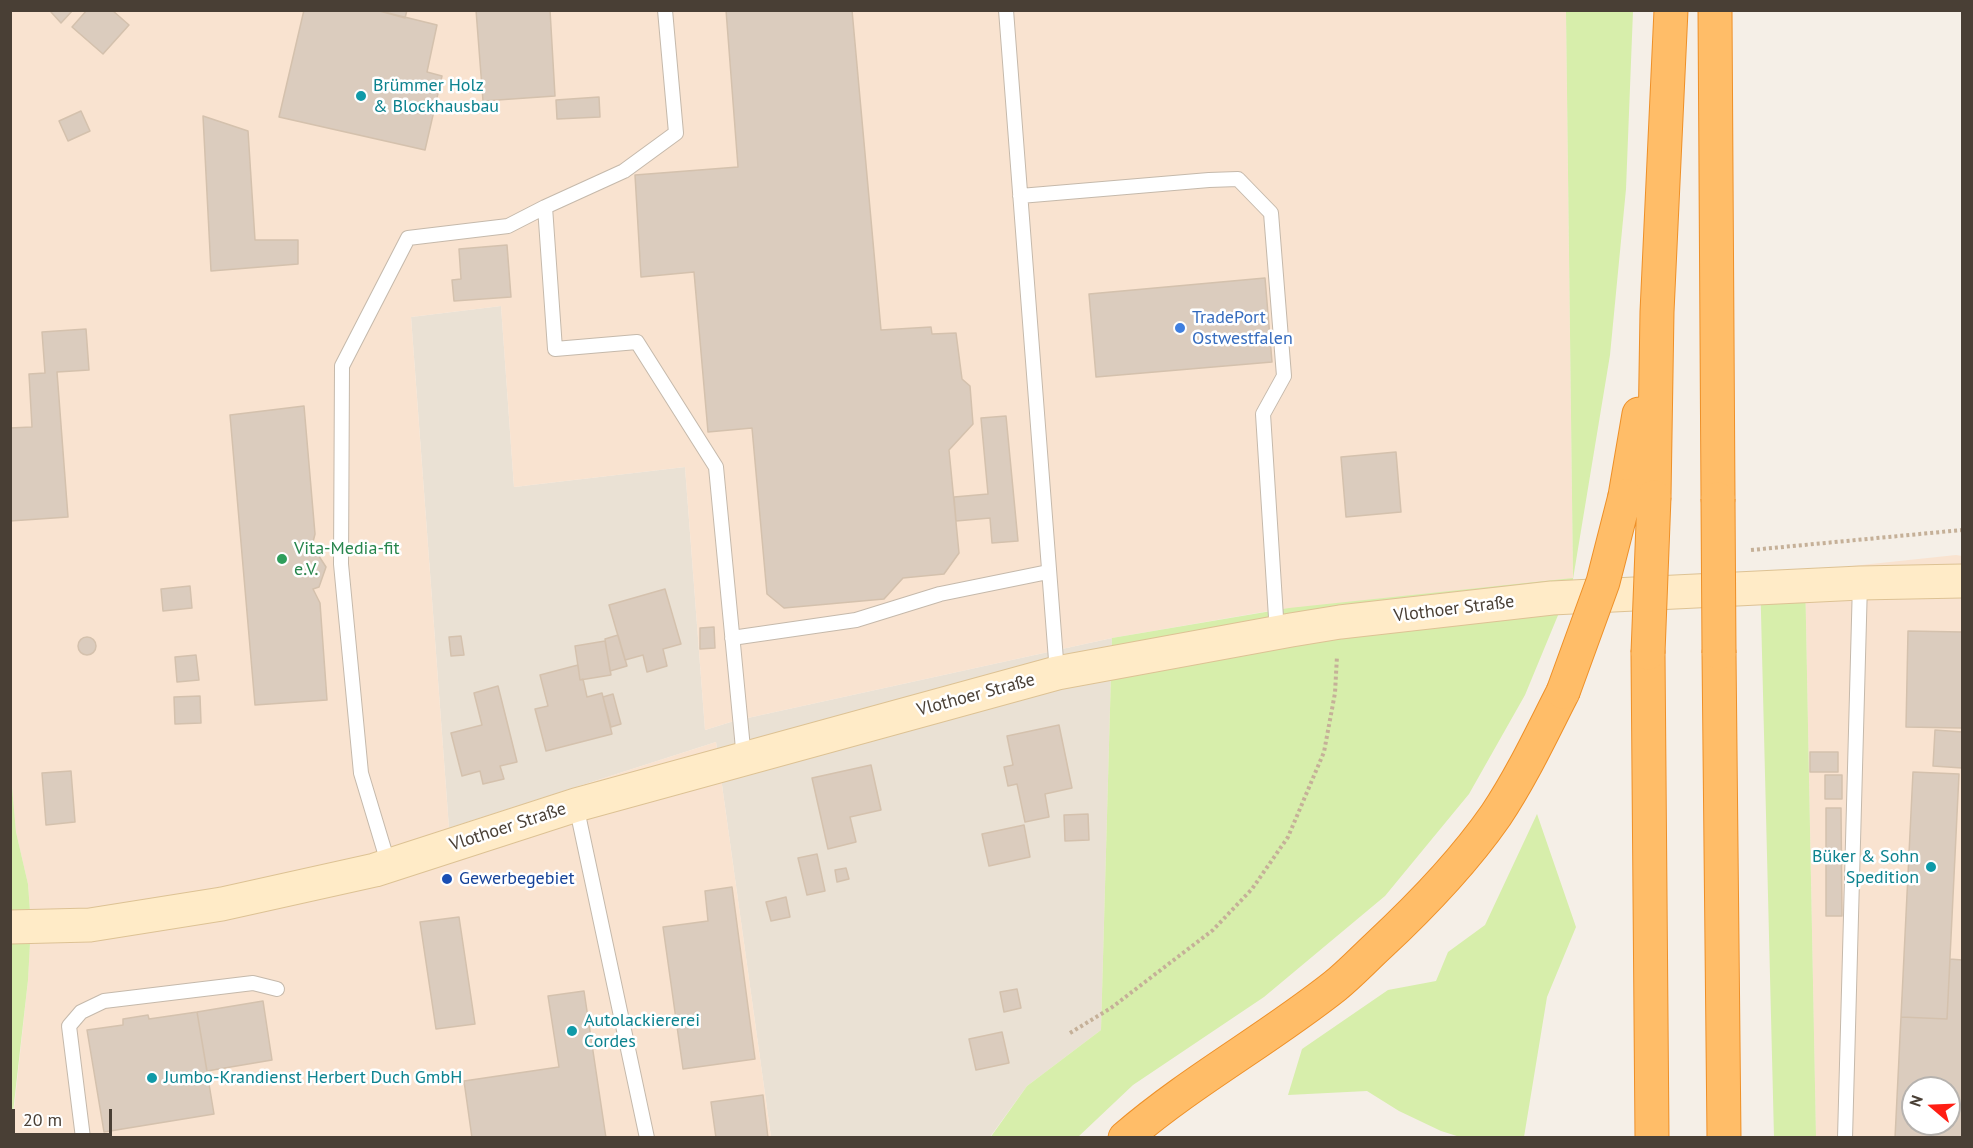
<!DOCTYPE html>
<meta charset="utf-8">
<style>
body{margin:0}
#map{position:relative;width:1973px;height:1148px;overflow:hidden;background:#f5efe7;font-family:"PT Sans",sans-serif}
canvas{display:block}
.frame{position:absolute;inset:0;border:12px solid #493f35;pointer-events:none}
.north{position:absolute;left:1901px;top:1076px;width:60px;height:60px;box-sizing:border-box;background:#fff;border:2px solid #b6b2ae;border-radius:50%;rotate:289deg;font-size:16px;font-weight:700;line-height:24px;text-align:center;color:#493f35}
.north::after{content:'';display:block;margin:auto;width:21px;height:27px;background:#ff1e14;clip-path:polygon(50% 0,100% 100%,50% 72%,0 100%)}
.scale{position:absolute;left:12px;top:1109px;width:100px;height:27px;box-sizing:border-box;border:3px solid #493f35;border-top:0;padding-left:8px;font-size:18px;line-height:21px;white-space:nowrap;color:#493f35;-webkit-text-stroke:4px #fff;paint-order:stroke}
</style>
<div id="map">
<canvas width="1973" height="1148"></canvas>
<div class="frame"></div>
<div class="north">N</div>
<div class="scale">20 m</div>
</div>
<script>
const c = document.querySelector('canvas').getContext('2d');
c.lineJoin = 'round';
function paint(path, color) {
  c.fillStyle = color;
  c.fill(path, 'evenodd');
}
function strokePath(path, color, width, dash) {
  c.strokeStyle = color;
  c.lineWidth = width;
  c.lineCap = dash ? 'butt' : 'round';
  c.setLineDash(dash || []);
  c.stroke(path);
}
function label(font, color, halo, rows, align = 'center') {
  c.font = font + ' "PT Sans",sans-serif';
  c.lineWidth = 5;
  c.setLineDash([]);
  c.textBaseline = 'middle';
  c.strokeStyle = halo;
  c.fillStyle = color;
  for (const [text, x, y, turn = 0] of rows) {
    c.save();
    c.translate(x, y);
    c.rotate((+turn || 0) * Math.PI / 180);
    c.textAlign = isNaN(turn) ? turn : align;
    if (halo) c.strokeText(text, 0, 0);
    c.fillText(text, 0, 0);
    c.restore();
  }
}
const residential = new Path2D(`
 M501 306 514 487 685 467 705 730 734 721 1112 638 1101 1030 1027 1086 990 1137H771L716 742 449 828 411 317Z`);
const commercial = new Path2D(`
 M10 11H1566L1573 579 1269 611 1112 638 734 721 705 730 685 467 514 487 501 306 411 317 449 828 716 742 771 1137H11L28 980 31 925 28 884 16 832 10 764Z
 M1956 555 1962 556V1137H1816L1805 571ZM1913 1088H1949V1124H1913Z`);
const green = new Path2D(`
 M1566 11H1633L1626 189 1610 355 1573 579 1525 695 1469 794 1385 896 1264 997 1133 1085 1078 1137 990 1138 1027 1086 1101 1030 1112 638 1289 608 1573 578Z
 M1805 571 1816 1137H1774L1760 573Z
 M10 764 16 832 28 884 31 925 28 980 11 1130Z
 M1537 814 1576 927 1547 997 1524 1137H1460L1441 1131 1399 1111 1367 1091 1288 1095 1302 1049 1388 990 1436 981 1448 952 1485 925Z`);
const building = new Path2D(`
 M53 10H73L61 23 51 12Z
 M87 10H112L129 25 103 54 72 27Z
 M304 10H376L437 25 427 72 442 76 425 150 279 117Z
 M376 10H407L405 18Z
 M476 10H550L555 96 483 101Z
 M726 10H852L881 330 931 327 932 334 956 333 962 379 970 386 973 424 949 450 959 553 944 574 903 578 884 599 784 608 767 594 752 428 708 432 694 272 641 277 635 175 738 167Z
 M599 97 600 117 557 119 556 100Z
 M81 111 90 131 68 141 59 121Z
 M203 116 248 131 255 240H298V264L211 271Z
 M507 245 511 297 454 301 452 280 461 279 459 249Z
 M1265 278 1272 362 1096 377 1089 294Z
 M86 329 89 370 57 372 68 517 10 521V428L32 427 29 374 45 373 42 332Z
 M304 406 315 534 311 550H315L326 567 319 587 313 589 320 603 327 700 255 705 230 415Z
 M1006 416 1018 541 992 543 990 518 956 521 954 497 988 494 981 418Z
 M1396 452 1401 512 1346 517 1341 457Z
 M190 586 192 608 163 611 161 589Z
 M665 589 681 644 663 649 667 666 647 672 643 655 625 660 609 605Z
 M714 627 715 648 700 649V628Z
 M1908 631 1962 632V728L1906 727Z
 M618 635 627 666 610 671 605 639Z
 M461 636 464 655 451 656 449 637Z
 M78 646a9 9 0 1 1 18 0a9 9 0 1 1-18 0Z
 M605 641 611 675 580 680 575 646Z
 M196 655 199 680 177 682 175 657Z
 M578 665 580 680 583 679 587 697 602 693 612 734 546 751 535 709 548 706 540 675Z
 M498 686 517 762 500 766 504 779 483 784 480 771 462 776 451 733 482 725 474 693Z
 M613 694 621 724 611 727 603 697Z
 M200 696 201 723 175 724 174 697Z
 M1059 725 1072 788 1045 794 1049 817 1025 822 1017 784 1008 786 1004 767 1013 765 1007 736Z
 M1935 730 1962 732V768L1933 766Z
 M1810 752H1838V772H1810Z
 M871 765 881 810 850 817 856 842 828 849 812 778Z
 M71 771 75 822 46 825 42 773Z
 M1913 772 1959 774 1947 1019 1901 1017Z
 M1825 775H1842V799H1825Z
 M1826 808H1841L1842 916H1826Z
 M1088 814 1089 840 1065 841 1064 815Z
 M1024 825 1030 857 989 866 982 834Z
 M817 854 825 891 807 895 798 858Z
 M846 868 849 879 837 882 835 870Z
 M732 887 755 1059 683 1069 663 927 708 921 705 891Z
 M786 897 790 917 771 921 766 902Z
 M459 917 475 1024 436 1029 420 922Z
 M1950 959 1962 960V1138H1895L1901 1017 1947 1019ZM1913 1088H1949V1124H1913Z
 M1017 989 1021 1008 1004 1012 1000 992Z
 M584 991 606 1138H472L464 1081 559 1067 548 996Z
 M263 1001 272 1060 207 1071 197 1012Z
 M197 1012 214 1114 104 1132 87 1030 123 1025V1019L148 1015 149 1019Z
 M1002 1032 1009 1063 976 1070 969 1039Z
 M763 1095 768 1138H716L711 1102Z`);
const path = new Path2D(`
 M1751 550 1962 530
 M1070 1033 1111 1008 1213 930 1252 889 1288 837 1324 752 1335 693 1337 656`);
const service = new Path2D(`
 M1006 10 1057 673
 M1020 196 1209 180 1238 179 1271 213 1284 376 1263 414 1277 633
 M545 207 555 349 637 342 716 467 744 759
 M732 638 856 620 940 594 1048 572
 M576 805 647 1138
 M389 866 361 773 341 564 342 366 408 238 508 226 545 207 624 171 676 133 665 10
 M83 1138 69 1026 81 1012 104 1001 253 983 277 989
 M1845 1138 1860 583`);
const secondary = new Path2D(`
 M10 927 90 925 222 904 375 870 576 805 1057 673 1291 630 1340 622 1552 598 1860 583 1962 581`);
const motorway = new Path2D(`
 M1715 10 1718 499
 M1625 496 1639 414
 M1654 497 1657 312 1671 10
 M1648 653 1652 1138
 M1719 653 1724 1138
 M1125 1138C1191 1081 1267 1040 1335 986 1350 974 1364 959 1378 946 1421 906 1462 864 1496 815 1522 776 1542 733 1563 692`);
const motorwayBridge = new Path2D(`
 M1718 499 1719 653
 M1648 653 1654 497
 M1563 692 1603 582 1625 496`);
const markers = [
 [361,96,6,"#0f9aa8"],
 [1180,328,6,"#3f7fe0"],
 [282,559,6,"#2e9e5b"],
 [1931,867,6,"#0f9aa8"],
 [447,879,6,"#1a4fb4"],
 [572,1031,6,"#0f9aa8"],
 [152,1078,6,"#0f9aa8"]
];
const cultureNames = [
 ["Brümmer Holz",373,86],
 ["& Blockhausbau",373,107],
 ["Büker & Sohn",1919,857,"right"],
 ["Spedition",1919,878,"right"],
 ["Autolackiererei",584,1021],
 ["Cordes",584,1042],
 ["Jumbo-Krandienst Herbert Duch GmbH",164,1078]
];
const shopNames = [
 ["TradePort",1192,318],
 ["Ostwestfalen",1192,339]
];
const leisureNames = [
 ["Vita-Media-fit",294,549],
 ["e.V.",294,570]
];
const streetNames = [
 ["Vlothoer Straße",1454,609,-7],
 ["Vlothoer Straße",976,695,-15],
 ["Vlothoer Straße",508,827,-18]
];
const transitNames = [
 ["Gewerbegebiet",459,879]
];
paint(residential, '#eae1d4');
paint(commercial, '#f9e3d0');
paint(green, '#d7eeab');
paint(building, '#dbccbe');
strokePath(building, '#d4c1ad', 1.5);
strokePath(service, '#c5b9ab', 16);
strokePath(secondary, '#ddc294', 35);
strokePath(motorway, '#ee9028', 35);
strokePath(path, '#c5b098', 4, [3, 3]);
strokePath(service, '#fff', 14);
strokePath(secondary, '#ffebc7', 33);
strokePath(motorway, '#ffbd68', 33);
strokePath(motorwayBridge, '#ee9028', 35, []);
strokePath(motorwayBridge, '#ffbd68', 33);
for (const [x, y, r, color] of markers) {
  const dot = new Path2D();
  dot.arc(x, y, r, 0, 2 * Math.PI);
  c.fillStyle = color;
  c.fill(dot);
  strokePath(dot, '#fff', 2);
}
label('18px', '#0d838f', '#fff', cultureNames, 'left');
label('18px', '#366cbe', '#fff', shopNames, 'left');
label('18px', '#27864d', '#fff', leisureNames, 'left');
label('18px', '#493f35', '#fff', streetNames);
label('18px', '#164399', '#fff', transitNames, 'left');
</script>
